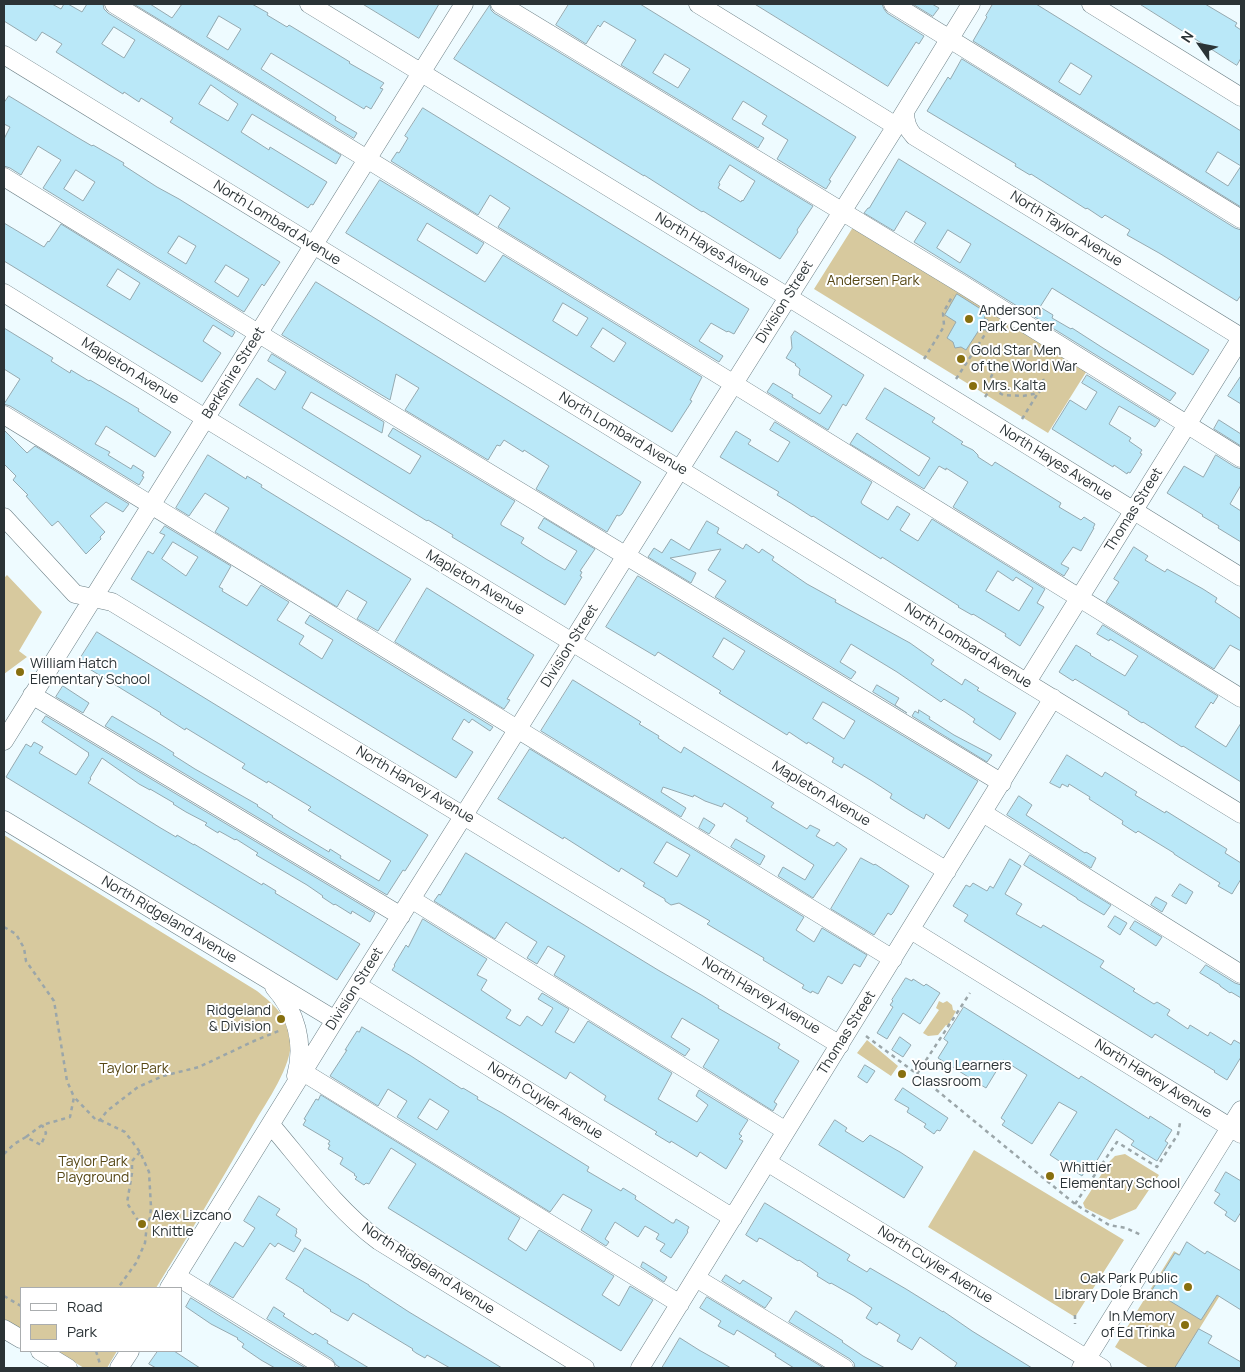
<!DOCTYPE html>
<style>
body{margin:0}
#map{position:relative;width:1245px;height:1372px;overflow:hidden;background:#eefbff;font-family:Manrope,sans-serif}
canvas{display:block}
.frame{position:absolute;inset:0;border:5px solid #2b3336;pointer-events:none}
.legend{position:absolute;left:20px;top:1287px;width:162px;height:65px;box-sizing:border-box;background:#fff;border:1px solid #aaadaf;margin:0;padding:6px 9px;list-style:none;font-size:15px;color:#2b3336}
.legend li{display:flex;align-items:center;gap:10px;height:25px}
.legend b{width:25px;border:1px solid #aaadaf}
.north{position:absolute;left:1175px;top:20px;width:50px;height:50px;-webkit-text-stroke:4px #fff;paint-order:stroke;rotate:303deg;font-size:14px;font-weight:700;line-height:20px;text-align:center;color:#2b3336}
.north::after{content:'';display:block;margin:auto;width:18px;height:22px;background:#2b3336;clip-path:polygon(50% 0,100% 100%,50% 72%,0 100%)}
</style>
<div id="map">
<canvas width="1245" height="1372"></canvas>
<div class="frame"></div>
<ul class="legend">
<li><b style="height:6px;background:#fff"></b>Road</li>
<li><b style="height:14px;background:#d7c99e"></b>Park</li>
</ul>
<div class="north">N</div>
</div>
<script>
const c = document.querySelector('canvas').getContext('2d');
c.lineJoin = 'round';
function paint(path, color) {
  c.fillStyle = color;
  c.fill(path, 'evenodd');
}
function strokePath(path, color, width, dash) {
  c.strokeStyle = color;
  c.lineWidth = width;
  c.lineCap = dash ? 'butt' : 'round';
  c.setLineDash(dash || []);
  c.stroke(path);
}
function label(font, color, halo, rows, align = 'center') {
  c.font = font + ' Manrope,sans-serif';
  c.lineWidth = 4;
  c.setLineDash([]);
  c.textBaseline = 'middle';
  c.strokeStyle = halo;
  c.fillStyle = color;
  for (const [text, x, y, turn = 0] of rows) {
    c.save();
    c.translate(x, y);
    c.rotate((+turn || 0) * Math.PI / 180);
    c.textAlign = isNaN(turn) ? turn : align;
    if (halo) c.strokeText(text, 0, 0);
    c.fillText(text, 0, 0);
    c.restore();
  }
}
const green = new Path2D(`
 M855 224 1088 369 1048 433 814 289Z
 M7 575 42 612 19 651 27 657 4 674V578Z
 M4 835 257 991C272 1003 290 1018 291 1039 292 1067 267 1101 253 1125 222 1180 189 1234 156 1288H21V1329L4 1319Z
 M939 1001 943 1003 947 1001 952 1005 953 1010 956 1011 948 1026 946 1025 938 1035 928 1036 923 1033 939 1010 936 1008Z
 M867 1040 898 1066 891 1076 857 1053Z
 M974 1150 1124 1240 1075 1317 928 1227Z
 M1125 1154 1159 1175 1136 1209 1110 1220 1085 1208 1083 1203 1110 1161 1115 1156Z
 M1174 1251 1227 1284 1175 1368H1149L1115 1347Z
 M56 1351H117L107 1368H84Z`);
const building = new Path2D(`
 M4 4H52L61 9 64 4H68L82 12 87 4H103L104 9 108 13 341 155 336 164 252 114 241 132 269 150 270 147 327 182 313 205 311 204 308 208 170 122 173 118 141 98 139 102 124 92 123 94 56 52 62 44 42 32 36 41 4 21ZM114 27 135 40 124 58 102 44ZM211 85 238 104 228 121 199 104Z
 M134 4H150L172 18 182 4H252L268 13 267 15 287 27 289 25 350 62 349 63 384 83 380 88 383 89 371 109 366 106 364 109 271 53 261 69 336 117 335 120 357 133 354 138ZM219 16 241 29 228 50 207 37Z
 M363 4H439L419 38Z
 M569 4H640L856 137 829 180 831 181 826 189 777 159 788 140 762 124 767 116 743 101 732 119 764 138 758 148 621 65 636 40 604 21 600 27 598 25 586 44 556 25ZM665 54 690 69 678 88 653 73Z
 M755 4H882L884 9 887 13 924 36 919 44 916 42 888 86Z
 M913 4H932L939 8 933 16Z
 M993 4H1036L1241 131V207L973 41 987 17 986 16ZM1071 63 1092 76 1080 95 1059 82ZM1218 152 1241 166 1228 186 1206 172Z
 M1140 4H1205L1237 23 1235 26 1241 30V58L1237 65Z
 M490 5 491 10 494 13 813 206 797 230 798 232 780 259 703 211 702 212 644 175V176L605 152 454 59ZM730 165 755 181 743 201 742 200 741 202 718 188 720 184 719 183Z
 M962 59 1235 228 1241 230V295L1237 301 1159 253 1127 235 1130 230 1105 215 1102 218 1087 208 1086 209 1031 174 1030 175 1015 166 1016 164 927 111 948 77 950 79Z
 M9 96 75 136 92 146 93 145 112 156 124 163 123 165 157 187 179 199 280 262 264 286 262 284 244 312 43 188 61 160 38 146 21 175 10 168 4 166V139L10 127 4 124V103ZM76 170 95 182 83 201 64 189ZM179 236 196 246 186 264 168 253ZM226 265 249 279 238 297 215 282Z
 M423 108 749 309 734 334 728 331 727 332 711 323 699 341 723 356 719 362 498 227 510 208 490 195 478 215 391 161 397 152 399 153 408 138 405 136Z
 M899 159 1209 350 1193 375 1052 288 1040 307 1053 315 1052 318 1071 329 1072 328 1103 348 1176 393 1170 401 914 242 926 223 906 211 894 231 864 213 868 208H869ZM948 230 971 244 960 263 937 248Z
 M380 180 484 243 477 254 427 223 417 240 485 282 503 255 702 377 690 400 692 401 672 432 346 233ZM563 303 588 318 577 336 553 321ZM603 328 626 343 614 362 591 347Z
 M4 223 44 247 48 241 49 242 61 224 235 332 232 337 213 325 203 341 221 353 202 382 4 261ZM118 269 140 283 130 300 107 286Z
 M316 282 641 482 622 514 619 516 617 515 607 532 536 489 549 466 524 450 523 452 504 440 500 446 497 445 488 460 405 410 419 388 396 374 390 400 282 335Z
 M957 294 987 313 984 318 988 320 986 324 987 330H979L966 350 961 347 955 348 953 342 947 338 956 322 945 315Z
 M4 328 53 358 51 361 70 373 71 370 89 381 90 380 139 409 138 411 171 432 155 457 106 426 95 444 110 452 108 455 131 469 133 465 144 472 142 476 144 477 139 485 10 406 4 404 20 379 4 369Z
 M795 331 864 375 846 406 843 404 828 430 767 392 773 383 793 395 792 397 820 414 832 396 799 375 800 369 795 365 796 364 786 358 792 348 791 337Z
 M272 354 384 422 382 433 311 392 302 408 410 474 421 456 388 436 393 428 515 501 501 523V525L524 538 521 543 546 559 565 570 577 551 538 528 544 518 595 549 580 571 582 572 580 576 582 577 565 605 452 537 453 535 428 520 427 521 239 405 257 378 275 390 286 372 268 361Z
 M1087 375 1160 420 1155 427 1119 406 1109 424 1131 438 1129 441 1142 450 1140 453 1142 454 1130 473 1128 472 1127 474 1114 465 1113 467 1052 429 1070 400 1086 410 1097 392 1082 383Z
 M1241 376V404L1228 396Z
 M885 388 935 418 932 422 963 442 961 444 973 450 978 455V457L992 466 995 462 1061 503 1059 507 1081 520 1084 517 1095 524 1093 528H1094L1081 551 1073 547 1061 564 1069 568 1064 576 953 507 968 482 946 468V470L939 466 924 489 850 444 857 433 919 476 930 458 866 419Z
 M1219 420 1241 434V446L1214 429Z
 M775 422 872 482 861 502 862 504 888 520 897 506 910 514 900 530 918 541 932 519 1045 589 1037 603 1044 607 1020 646 1005 636 1006 634 973 614 972 615 958 607 959 606 882 557 881 559 813 516 812 517 792 504 777 495 779 492 720 457 736 431 751 440 748 444 778 462 790 442 770 430ZM998 571 1013 581 1016 577 1033 588 1019 611 986 591Z
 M4 430 27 453 35 446 129 504 123 512 106 502 90 516 105 532 100 537 101 539 86 554 58 521 52 526 26 496 28 495 13 480 16 476 4 464Z
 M208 455 246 479 247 476 262 485 261 487 411 579 378 631 357 619 367 602 347 590 337 607 215 532 229 508 205 493 189 516 176 508Z
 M1216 455 1235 467 1241 469V485L1230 504 1241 511V542L1218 528 1219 526 1202 516 1203 515 1167 493 1184 466 1203 477Z
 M707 521 719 528 717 533 743 549 746 544 759 553 762 549 774 557 772 560 807 584 836 600 835 602 910 643 934 660 931 664 962 685 965 679 979 688 977 690 1016 713 1000 740 973 722 975 719 965 712 944 699 941 702 897 672 851 644 840 662 856 672 851 679 715 597 726 581 708 570 721 549 670 558 696 573 691 583 648 557 654 548 662 553 671 539 689 550Z
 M165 526 231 566 219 587 223 589 222 591 247 606 261 585 289 602 277 620 304 636 299 644 322 659 333 640 305 623 310 615 493 727 490 731 472 719 469 723 464 719 452 739 473 752 456 778 131 579 148 551 153 554 165 535 160 533ZM173 542 198 557 186 576 162 559Z
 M1134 547 1148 556 1145 560 1165 572 1167 569 1203 589 1217 598 1215 602 1241 619V651L1230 645 1214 669 1106 602 1119 582 1114 579Z
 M638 576 978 781 949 829 926 814 924 819 909 810 890 798 892 794 872 781 844 764 842 768 832 762 834 758 808 742 807 744 789 732 787 735 719 693 721 691 658 652 655 656 606 627ZM724 638 745 651 733 670 713 657ZM823 702 827 704 855 721 844 739 813 719Z
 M427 588 534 655 507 699 510 700 504 709 395 642Z
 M1103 625 1218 696 1213 704 1211 702 1195 727 1226 747 1241 723V782L1183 746 1182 747 1143 722 1142 723 1128 714 1129 712 1098 693 1075 679 1073 681 1059 672 1076 645 1091 654 1090 655 1125 676 1138 656 1110 639 1109 641 1097 634Z
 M97 632 428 835 405 871 403 870 387 895 105 726 112 716 163 746 174 753 173 755 195 769 258 805 257 806 273 816 272 817 289 828 329 852 330 849 341 856 340 858 379 881 390 862 391 861 308 810 311 807 268 781 267 783 242 768 245 764 186 728 185 730 160 714 161 713 78 662Z
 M573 680 641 722 639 724 659 736 658 738 681 753 684 747 774 803 771 807 807 829 810 825 820 830 816 836 834 846 837 842 847 849 813 898 778 876 783 867 805 880 814 865 746 821 748 818 724 803 722 807 705 801 694 795 693 797 663 787 661 792 686 808 681 817 541 731Z
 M877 685 899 698 895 705 907 713 873 692Z
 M63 686 89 703 83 713 56 697Z
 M919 710 930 717 929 719 954 735 992 755 987 762 912 716 915 711 918 713Z
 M46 716 375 913 370 922 352 911 351 914 335 904 334 905 322 897 323 896 307 885 256 855 258 853 236 839 235 840 219 831 218 833 205 825 207 823 186 812 173 804 174 803 150 789V790L139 784 102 758 90 778 91 779 88 783 159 827 176 837 177 835 194 845V844L262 885 263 883 276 891 275 893 360 944 337 980 6 777 26 744 31 747 34 742 43 747 39 753 76 775 89 755 88 754 89 753 42 722Z
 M530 749 804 917 796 930 814 942 822 928 867 955 860 967 854 964 842 984 828 976 818 994 812 991 811 993 802 988 804 985 763 960 764 958 707 924 710 921 679 903 671 905 665 901V899L643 886 645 883 621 868 619 872 564 837 563 839 498 799ZM667 842 690 855 677 877 654 863Z
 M1067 755 1102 777 1105 772 1137 792 1135 795 1165 813 1166 811 1227 849 1225 853 1241 863V879L1232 894 1218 886 1220 883 1174 854V853L1138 831 1136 833 1122 824 1123 821 1089 799 1090 797 1069 784 1068 787 1062 784 1060 788 1050 783Z
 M1019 796 1032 805 1026 815 1085 853 1086 852 1096 858 1091 868 1007 815Z
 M704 818 715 825 709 834 699 828Z
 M736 839 765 856 760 865 731 847Z
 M466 853 658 970 703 996 719 1006 718 1008 780 1044 778 1048 799 1061 774 1102 777 1104 773 1111 703 1067 719 1040 682 1018 671 1037 690 1049 685 1056 554 975 565 956 548 946 537 964 527 958 537 942 513 927 506 922 495 939 434 901 439 894 440 895Z
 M1030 855 1111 905 1104 915 1077 899V898L1024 865Z
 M861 858 874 865 875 864 909 886 893 913 891 915 888 913 874 935 831 909Z
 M1010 859 1021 866 1005 894 1022 904 1016 914 1041 928 1043 925 1104 961 1100 967 1135 989 1133 991 1154 1004 1157 1002 1170 1010 1167 1015 1188 1029 1190 1025 1208 1036 1210 1032 1231 1045 1234 1040 1241 1044V1057L1227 1080 1214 1072 1215 1071 1155 1034 1152 1038 964 921 968 915 953 906 966 885 970 887 973 883 987 891 990 886 993 888Z
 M1180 884 1193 892 1186 904 1172 896Z
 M1156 897 1167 903 1162 912 1151 905Z
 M1115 916 1127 923 1120 935 1108 927Z
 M423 919 487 959 477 975 487 980 481 990 511 1010 506 1018 520 1026 527 1016 542 1026 553 1008 538 999 542 993 569 1009 555 1032 574 1043 588 1021 672 1073 658 1099 697 1122 708 1105 696 1096 699 1090 748 1120 739 1134 742 1136 739 1139 743 1141 726 1169 700 1152 697 1157 671 1141 670 1143 655 1134 657 1132 604 1100 606 1096 570 1072 566 1079 392 970 395 966 394 965 406 945 408 947Z
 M1135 921 1162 937 1156 946 1130 929Z
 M1206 965 1235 983 1241 985V998L1231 992 1230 993 1220 986V985L1200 973Z
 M906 978 912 981 913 979 924 986 926 984 940 993 920 1024 903 1013 887 1039 877 1033 893 1007 890 1005 893 1001 892 1000Z
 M964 1007 1079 1079 1081 1076 1149 1119 1150 1116 1172 1130 1165 1141 1168 1143 1157 1161 1131 1145 1134 1141 1116 1129 1090 1172 1086 1169 1082 1176 1050 1155 1077 1112 1059 1102 1032 1144 1002 1125 1005 1121 1001 1118 1027 1075 1003 1060 986 1088 938 1058 948 1042 944 1039Z
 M362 1027 411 1056 462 1089 463 1088 478 1097 477 1099 502 1113 589 1167 587 1171 621 1191 623 1188 636 1196 635 1199 672 1223H674L676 1219 689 1227 687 1231 688 1232 671 1258 660 1251 665 1244 656 1239 659 1234 645 1226 638 1237 615 1222 605 1239 609 1242 606 1246 581 1230 592 1210 563 1194 550 1212 397 1117 407 1101 388 1089 378 1106 330 1076 347 1050H345L357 1031 359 1032ZM430 1099 449 1111 437 1130 418 1118Z
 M900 1037 911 1045 903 1057 892 1050Z
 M865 1065 875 1071 867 1083 858 1077Z
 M903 1088 948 1118 940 1131 937 1130 934 1134 924 1127 926 1124 907 1112 909 1108 895 1100Z
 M321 1095 520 1218 508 1239 526 1251 539 1230 614 1276 602 1295 619 1306 630 1286 653 1300 621 1351 388 1208 416 1164 391 1148 369 1184 366 1183 364 1185 355 1179 357 1177 354 1175 355 1174 340 1164 343 1158 328 1149 330 1145 328 1144 330 1141 303 1125 306 1120 304 1119 316 1099 318 1100Z
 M835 1120 847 1128 845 1131 863 1142 870 1135 900 1152 923 1167 904 1198 819 1145Z
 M1226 1172 1241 1181V1212L1235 1222 1225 1215 1227 1212 1214 1203 1220 1194 1215 1191Z
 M259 1196 280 1209 276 1215 297 1229 296 1231 297 1232 295 1236 301 1240 294 1252 278 1243 275 1247 270 1243 233 1298 209 1284 235 1242 243 1247 255 1228 244 1221Z
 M765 1203 850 1255 847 1260 867 1272 870 1268 906 1289 943 1312V1311L972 1331 1032 1368H954L957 1363 920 1337 912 1350 897 1341 900 1335 879 1322 877 1325 866 1318 872 1308 854 1296 831 1283 830 1284 817 1276 818 1273 799 1260 798 1261 762 1239 759 1238 757 1242 746 1235Z
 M1187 1242 1205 1254 1207 1251 1241 1271V1310L1217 1295 1201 1320 1152 1290 1175 1253 1179 1255Z
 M305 1248 369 1285V1286L409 1312 502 1368H450L427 1355 425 1358 416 1353 412 1350 413 1349 353 1313 348 1321 330 1311 331 1310 303 1291 304 1290 286 1279Z
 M643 1262 667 1277 664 1282 641 1267Z
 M726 1275 740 1284 743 1280 772 1298 765 1308 722 1281Z
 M707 1297 824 1368H794L775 1356 776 1354 737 1330 734 1335 718 1326 721 1321 700 1308Z
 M191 1298 283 1355 306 1368H275L261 1360 242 1347 244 1344 237 1339 238 1338 211 1324 186 1307Z
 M274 1307 285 1314 283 1316 313 1335 315 1333 328 1341 327 1343 369 1368H341L336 1365 332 1359 267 1319Z
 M796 1311 843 1341 842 1342 863 1356 885 1368H855L854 1363 850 1359 789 1322Z
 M1199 1329 1212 1336 1208 1343 1241 1362V1368H1175Z
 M680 1338 699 1350 731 1368H662Z
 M158 1351H174L200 1368H156L149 1364Z`);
const path = new Path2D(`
 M924 359 943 328 944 325 943 313 953 295
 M996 367 991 377V388L1003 395 1023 396 1038 393 1046 386 1043 379
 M956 379 993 322
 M985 397 991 388
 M1022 419 1038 393
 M4 927 16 934 24 948 26 961 54 1001 67 1081 74 1097
 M866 1036 917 1074 1075 1204 1109 1225 1126 1228 1141 1235
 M917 1074 970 993
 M100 1120 125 1132 140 1152 149 1172 151 1207 150 1218 147 1224 145 1243 136 1263 118 1288
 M26 1137 42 1125 70 1117 74 1097 97 1121 100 1120 107 1111 138 1087 163 1076 199 1067 254 1041 281 1030
 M140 1152 132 1161V1173L127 1203 139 1222 147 1224
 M4 1154 14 1144 26 1137 41 1145 46 1133 42 1125
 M1075 1204 1117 1142 1157 1167 1178 1134 1180 1123
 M4 1296 21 1306
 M1075 1315V1324
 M96 1351 100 1364`);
const minor = new Path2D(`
 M114 4 734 384 1241 698
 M309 4 788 297 1241 577
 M500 4 960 283 1241 458
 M698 4 896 126
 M893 4 1241 219
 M1091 4 1241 97
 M4 55C416 309 829 560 1241 814
 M905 112C905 121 907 129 914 136L1241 337
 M4 177 274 343 1002 783
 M4 293 205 418 947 871
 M4 415 893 959
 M4 517 75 594 112 602 840 1045
 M1027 682 1241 338
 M32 695 401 916
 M4 741 464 4
 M983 813 1241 974
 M4 820 335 1020
 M411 899 786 1131
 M911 930 1241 1134
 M357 985 733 1218
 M274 987C296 1012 305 1043 296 1076
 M303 1072 680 1304
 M271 1125C305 1165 337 1210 379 1241L585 1368
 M767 1162 1102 1368
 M176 1276 326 1368
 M696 1278 844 1368
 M169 1288 335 1020 464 815 680 469 896 126 971 4
 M4 1329 21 1339
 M40 1351 68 1368
 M119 1368 130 1351
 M640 1368 1053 698
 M1081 1368 1241 1110`);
const markers = [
 [969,319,5,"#876f0f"],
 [961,359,5,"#876f0f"],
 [973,386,5,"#876f0f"],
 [20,672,5,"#876f0f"],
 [281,1019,5,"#876f0f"],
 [902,1074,5,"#876f0f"],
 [1050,1176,5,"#876f0f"],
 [142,1224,5,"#876f0f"],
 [1188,1287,5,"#876f0f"],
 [1185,1325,5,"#876f0f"]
];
const streetNames = [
 ["North Lombard Avenue",277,223,32],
 ["North Taylor Avenue",1066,229,32],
 ["North Hayes Avenue",712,250,31],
 ["Division Street",785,302,-58],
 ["Mapleton Avenue",130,371,32],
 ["Berkshire Street",234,373,-58],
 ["North Lombard Avenue",623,434,31],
 ["North Hayes Avenue",1056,463,32],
 ["Thomas Street",1134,510,-58],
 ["Mapleton Avenue",475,583,31],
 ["Division Street",570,646,-58],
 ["North Lombard Avenue",968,646,32],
 ["North Harvey Avenue",415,785,31],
 ["Mapleton Avenue",821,794,31],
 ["North Ridgeland Avenue",169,920,31],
 ["Division Street",355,989,-58],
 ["North Harvey Avenue",761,996,31],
 ["Thomas Street",847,1033,-58],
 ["North Harvey Avenue",1153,1079,32],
 ["North Cuyler Avenue",545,1101,32],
 ["North Cuyler Avenue",935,1265,32],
 ["North Ridgeland Avenue",428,1269,33]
];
const parkNames = [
 ["Andersen Park",873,281],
 ["Taylor Park",134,1069],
 ["Taylor Park",93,1162],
 ["Playground",93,1178]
];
const poiNames = [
 ["Anderson",979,311],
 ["Park Center",979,327],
 ["Gold Star Men",971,351],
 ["of the World War",971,367],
 ["Mrs. Kalta",983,386],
 ["William Hatch",30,664],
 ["Elementary School",30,680],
 ["Ridgeland",271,1011,"right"],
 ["& Division",271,1027,"right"],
 ["Young Learners",912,1066],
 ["Classroom",912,1082],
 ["Whittier",1060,1168],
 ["Elementary School",1060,1184],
 ["Alex Lizcano",152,1216],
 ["Knittle",152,1232],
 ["Oak Park Public",1178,1279,"right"],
 ["Library Dole Branch",1178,1295,"right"],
 ["In Memory",1175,1317,"right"],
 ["of Ed Trinka",1175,1333,"right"]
];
paint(green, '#d7c99e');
paint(building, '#bae8f8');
strokePath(building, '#95a9b0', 1);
strokePath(minor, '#6d8087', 19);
strokePath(path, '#9ba6a9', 2.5, [4, 4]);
strokePath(minor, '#fff', 18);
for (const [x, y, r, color] of markers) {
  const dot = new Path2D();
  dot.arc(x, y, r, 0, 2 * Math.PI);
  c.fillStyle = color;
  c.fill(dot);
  strokePath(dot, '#fff', 2);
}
label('14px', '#2b3336', '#fff', streetNames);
label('14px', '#564715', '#fff', parkNames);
label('14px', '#2b3336', '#fff', poiNames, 'left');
</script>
